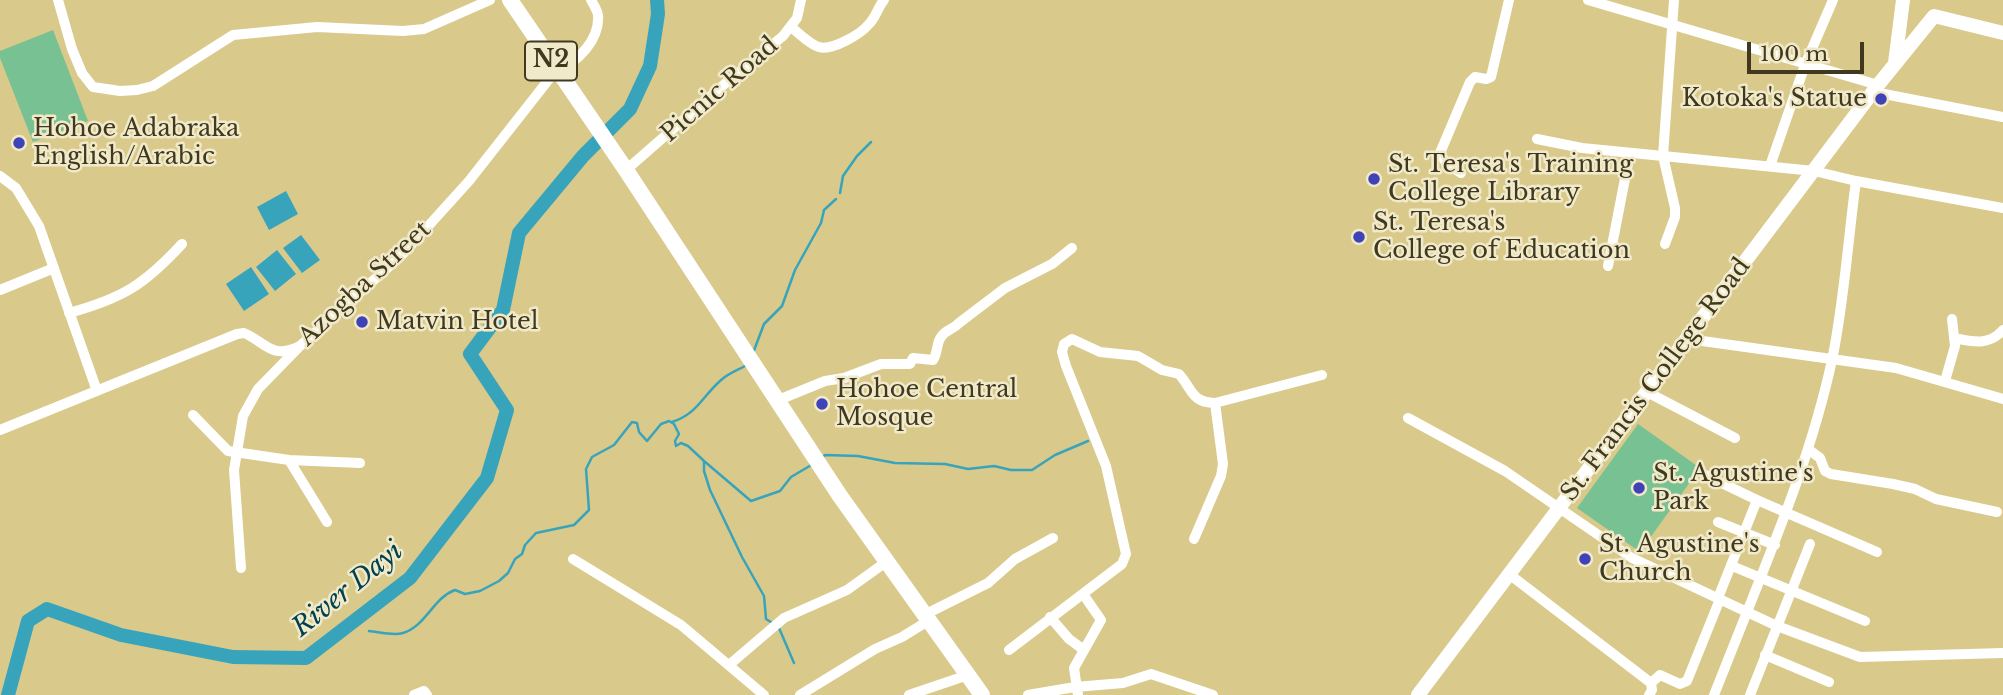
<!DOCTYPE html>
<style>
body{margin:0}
#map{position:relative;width:2003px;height:695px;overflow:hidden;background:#d9c98a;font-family:"Libre Baskerville",serif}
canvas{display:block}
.scale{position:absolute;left:1747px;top:42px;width:117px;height:32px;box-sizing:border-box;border:4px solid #40391f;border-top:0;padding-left:9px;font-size:21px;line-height:24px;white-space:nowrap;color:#40391f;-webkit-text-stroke:5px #f1eaca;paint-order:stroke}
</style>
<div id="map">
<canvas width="2003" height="695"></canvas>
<div class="scale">100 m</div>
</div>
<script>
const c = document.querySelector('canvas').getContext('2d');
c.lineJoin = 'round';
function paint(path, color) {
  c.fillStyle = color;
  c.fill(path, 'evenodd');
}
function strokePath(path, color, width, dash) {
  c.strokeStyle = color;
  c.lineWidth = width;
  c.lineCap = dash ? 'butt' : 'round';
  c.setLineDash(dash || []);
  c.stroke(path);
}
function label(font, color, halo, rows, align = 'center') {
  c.font = font + ' "Libre Baskerville",serif';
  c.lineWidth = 5;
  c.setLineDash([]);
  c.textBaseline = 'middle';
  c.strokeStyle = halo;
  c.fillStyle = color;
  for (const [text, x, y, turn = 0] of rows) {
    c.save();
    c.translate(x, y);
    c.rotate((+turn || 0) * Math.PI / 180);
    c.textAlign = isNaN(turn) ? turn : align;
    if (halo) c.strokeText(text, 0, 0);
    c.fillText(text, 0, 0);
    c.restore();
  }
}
const green = new Path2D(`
 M53 30 88 121 33 142 0 58V51Z
 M1638 424 1700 468 1640 552 1577 508Z`);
const water = new Path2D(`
 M286 191 298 214 269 230 257 207Z
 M301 235 320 260 302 273 283 248Z
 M277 250 296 274 275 291 256 267Z
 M251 267 269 294 244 311 226 284Z`);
const stream = new Path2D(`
 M840 193 843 176 857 156 871 142
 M753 353 764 324 782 306 795 270 821 223 824 210 836 199
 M672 422C697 414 702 397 720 381 727 374 736 371 745 366
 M821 458 825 455 858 456 895 463 945 464 968 469 994 466 1011 470H1032L1055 455 1088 441
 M704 461 751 501 780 491 791 477 813 464
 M779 628 794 663
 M369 631C379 632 394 636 403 633 426 626 433 598 455 590L465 594 480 591 499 581 508 573 515 559 522 554 525 545 536 533 574 525 589 510 586 469 592 457 614 445 632 422 637 423 639 432 647 441 661 424 669 421 674 424 679 434 675 441 676 446 681 443 688 446 704 461V471L710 490 742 557 764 596 766 619 774 624`);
const river = new Path2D(`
 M8 695 28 621 47 609 121 635 233 657 306 658 410 578 487 478 507 410 470 354 503 310 519 233 583 156 630 109 650 66 658 14 657 0`);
const minor = new Path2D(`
 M58 0 72 49 82 73 93 87 120 91 137 90 153 86 233 35 317 27 403 31 424 29 490 0
 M1588 0 1878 85
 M791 27C799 33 809 44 819 47 832 51 861 34 869 24 876 17 878 7 884 0
 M1874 92 2003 117
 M1537 139 1582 148 1663 156 1674 0
 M1770 166 1805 65 1833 0
 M626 170 721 87 783 36 797 18 801 0
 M1461 173 1446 163 1440 153 1470 82 1475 77 1486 79 1491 77 1509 0
 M0 176 16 188 39 226 97 391
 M1856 181 2003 208
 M1665 244 1675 217V208L1663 156 1814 171 1856 181C1848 239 1844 304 1832 360 1813 448 1780 529 1747 612L1777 626 1860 657 2003 653
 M1608 266 1630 153
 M0 290 54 268
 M69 313C123 298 144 285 182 244
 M1954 338C1973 342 1989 346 2003 330
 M1688 339 1896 368 2003 399
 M1945 381 1955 346 1952 319
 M1647 392 1735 438
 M776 401 825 381 844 378 881 364H910L913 358 933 360C938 353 936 344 941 337 946 329 953 330 959 323L1005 288 1052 264 1072 248
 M193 415 228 451 289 460 360 463
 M1408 418 1505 471 1632 558 1747 612 1714 695
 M0 430 237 334 244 333C267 343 271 360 300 346L403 254 469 181 557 69C578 63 600 39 598 15 597 10 594 5 591 0
 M1808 449 1820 458 1825 471 1831 474 1893 484 1915 489 1936 499 1997 512
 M289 460 327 522
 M1705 475 1757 500 1877 552
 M1718 522 1775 545
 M1194 539 1221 476 1223 464 1215 403
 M573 559 681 625 764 695
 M1732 566 1865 621
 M241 568 234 470 243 416 258 389 298 348
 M1509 574 1651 683 1652 690 1649 695
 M1718 598 1757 500
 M924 615 988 583 1015 559 1053 538
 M1050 617 1069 639 1084 650
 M1009 650 1122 564 1126 554 1106 466 1066 366 1062 352 1064 344 1072 339 1100 352 1138 356 1162 370 1179 374C1193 390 1191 402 1215 403L1322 375
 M1765 655 1829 682
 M729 665 784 618 847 590 886 562
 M1651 683 1660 675 1680 684 1687 681 1720 599
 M414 695 424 691 427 695
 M800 695 875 649 902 637 928 621
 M909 695 968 675
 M1028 695 1075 687 1123 683 1151 674 1213 695
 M1078 695 1074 668 1101 620 1083 594
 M1750 695 1810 544`);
const major = new Path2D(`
 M1895 63 1903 0
 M1418 695 1878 85 1934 16 2003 33`);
const highway = new Path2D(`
 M510 0 626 170 840 496 982 695`);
const markers = [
 [1881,99,7,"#4042b7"],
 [19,143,7,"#4042b7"],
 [1374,179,7,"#4042b7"],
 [1359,237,7,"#4042b7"],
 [362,322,7,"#4042b7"],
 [822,404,7,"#4042b7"],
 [1639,488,7,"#4042b7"],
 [1585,559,7,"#4042b7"]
];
const shields = [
 [551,61,52]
];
const shieldNames = [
 ["N2",551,61]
];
const streetNames = [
 ["Picnic Road",720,90,-41],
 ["Azogba Street",365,284,-43],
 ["St. Francis College Road",1656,380,-53]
];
const poiNames = [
 ["Kotoka's Statue",1867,99,"right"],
 ["Hohoe Adabraka",33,129],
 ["English/Arabic",33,157],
 ["St. Teresa's Training",1388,165],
 ["College Library",1388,193],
 ["St. Teresa's",1373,223],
 ["College of Education",1373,251],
 ["Matvin Hotel",376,322],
 ["Hohoe Central",836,390],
 ["Mosque",836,418],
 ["St. Agustine's",1653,474],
 ["Park",1653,502],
 ["St. Agustine's",1599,545],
 ["Church",1599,573]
];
const waterNames = [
 ["River Dayi",348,590,-39]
];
paint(green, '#78c193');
paint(water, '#38a4bc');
strokePath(stream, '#38a4bc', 2.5);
strokePath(river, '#38a4bc', 14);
strokePath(minor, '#fff', 10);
strokePath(major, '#fff', 14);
strokePath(highway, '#fff', 16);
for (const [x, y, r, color] of markers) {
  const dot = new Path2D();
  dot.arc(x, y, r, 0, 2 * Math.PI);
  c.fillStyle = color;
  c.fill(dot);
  strokePath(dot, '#f1eaca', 2.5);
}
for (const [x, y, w] of shields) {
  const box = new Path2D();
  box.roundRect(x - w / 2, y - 19.5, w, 39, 5);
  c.fillStyle = '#f1eaca';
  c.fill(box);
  strokePath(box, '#40391f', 2);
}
label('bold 23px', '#40391f', null, shieldNames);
label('24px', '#40391f', '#f1eaca', streetNames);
label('24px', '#40391f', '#f1eaca', poiNames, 'left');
label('italic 26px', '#00424f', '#f1eaca', waterNames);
</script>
